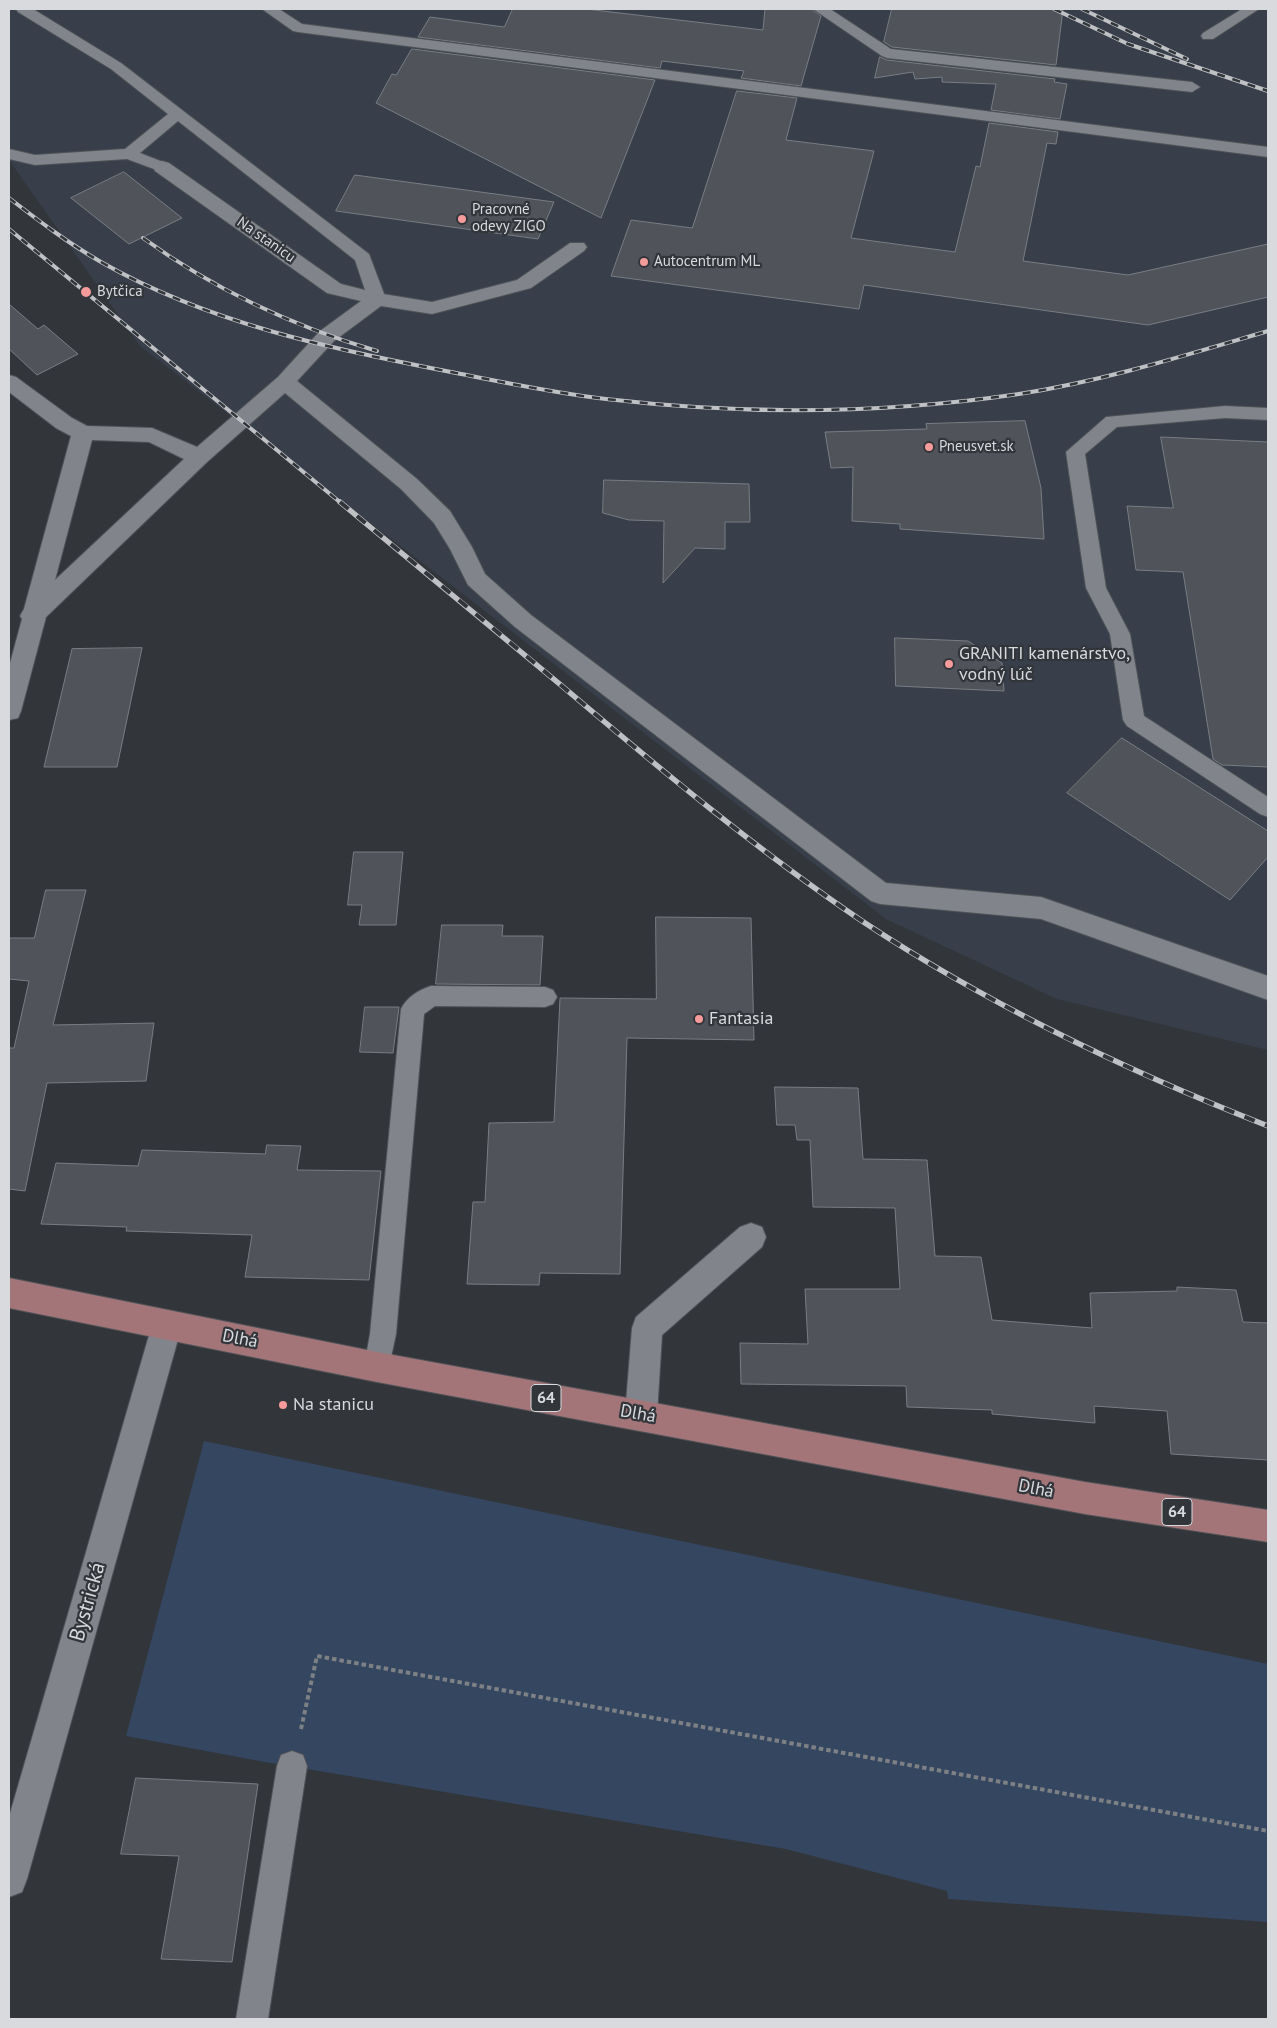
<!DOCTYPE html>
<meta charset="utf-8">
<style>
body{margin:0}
#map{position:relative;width:1277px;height:2028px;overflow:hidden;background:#32363b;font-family:"PT Sans",sans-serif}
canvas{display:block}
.frame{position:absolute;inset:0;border:10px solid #d8dade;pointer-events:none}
</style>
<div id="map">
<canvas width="1277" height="2028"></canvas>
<div class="frame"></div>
</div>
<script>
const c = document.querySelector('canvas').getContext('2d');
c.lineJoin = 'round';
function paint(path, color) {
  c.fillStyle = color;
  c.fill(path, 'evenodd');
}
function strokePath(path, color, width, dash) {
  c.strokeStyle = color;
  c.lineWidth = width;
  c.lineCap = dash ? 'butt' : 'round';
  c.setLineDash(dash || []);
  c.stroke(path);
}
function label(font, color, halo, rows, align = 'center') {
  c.font = font + ' "PT Sans",sans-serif';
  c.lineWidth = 4.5;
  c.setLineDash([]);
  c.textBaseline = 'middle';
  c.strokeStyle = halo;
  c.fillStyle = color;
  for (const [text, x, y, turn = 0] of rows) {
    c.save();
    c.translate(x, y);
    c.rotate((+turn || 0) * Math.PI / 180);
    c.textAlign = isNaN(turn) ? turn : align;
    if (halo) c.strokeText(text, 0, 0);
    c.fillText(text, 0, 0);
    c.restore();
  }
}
const built = new Path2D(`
 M9 9H1268V1050L1057 999 886 919 140 346 9 160Z`);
const green = new Path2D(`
 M204 1441 1268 1664V1922L948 1899 947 1891 786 1849 265 1762 126 1736Z`);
const building = new Path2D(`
 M513 9H586L763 30 765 9H811L821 16 801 86 741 78 744 71 662 61 660 68 418 37 430 17 504 27Z
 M892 9H1063L1056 65 892 47 884 42Z
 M412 49 655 80 601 218 376 103 392 74 396 75Z
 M880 57 887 60 1055 79 1054 82 1067 84 1060 119 991 110 996 84 942 82V77L915 79 913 72 875 78Z
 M737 91 797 98 786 140 874 151 851 238 955 252 976 166 980 167 989 123 1058 132 1056 144 1047 143 1023 261 1128 275 1268 244V297L1148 325 864 285 859 309 611 276 631 220 692 228Z
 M124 172 182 218 129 244 71 198Z
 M355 175 554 202 538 239 336 211Z
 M9 304 38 329 44 325 78 354 37 375 9 349Z
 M1025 421 1041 488 1044 539 900 529V524L852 521 853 467 831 468 825 432 927 429 926 424Z
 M1161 437 1268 442V767L1222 765 1213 759 1183 572 1136 570 1127 506 1173 508Z
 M604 480 749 484 750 522H725V549L695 548 663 583 664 521 629 520 603 513Z
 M895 638 968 641 1002 663 1004 691 896 686Z
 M142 648 117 767H44L72 649Z
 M1122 738 1268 831V857L1230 900 1067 793Z
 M354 852H403L396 925H359L362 905H348Z
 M46 890H86L53 1025 154 1023 146 1081 47 1083 25 1191 9 1189V1048H14L29 981 9 979V938H34Z
 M656 917 751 918 754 1040 627 1038 620 1274 540 1273 539 1285 467 1284 473 1202H485L489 1123 554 1122 560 998 656 999Z
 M442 925H503L502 936H543L540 985 436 984Z
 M365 1007H399L393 1053 360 1052Z
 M775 1087 858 1088 863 1159 927 1160 935 1256 981 1257 992 1320 1092 1328 1090 1293 1177 1291V1287L1236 1290 1243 1322 1268 1323V1460L1171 1454 1167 1411 1094 1406 1095 1423 992 1414V1410L907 1407 906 1386 741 1384 740 1343 808 1344 805 1289H900L895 1208 813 1207 810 1140H797L795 1125H777Z
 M267 1145 301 1146 297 1170 381 1171 369 1280 245 1277 252 1235 126 1231 127 1227 41 1224 56 1163 138 1166 142 1150 265 1154Z
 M136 1778 258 1784 232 1962 161 1959 179 1856 121 1854Z`);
const path = new Path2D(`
 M301 1729 317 1656 1268 1831`);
const service = new Path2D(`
 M16 9H33L121 63 369 254 386 299 383 303H371L368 299 355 260 178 121 140 153 168 164 170 167 168 170 162 172 127 159 35 165 9 159V149L35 155 125 149 168 114 111 69 18 12Z
 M262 9H279L302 24 1268 147V157L298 32 293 31Z
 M813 9H830L891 49 1192 82 1200 87 1192 92 887 58 882 56Z
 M1242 9H1259L1213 39H1203L1201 36 1203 33Z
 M1225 406 1268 408V420L1225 418 1117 427 1085 454 1106 588 1130 634 1144 716 1268 797V817L1260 814 1127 726 1123 720 1110 634 1086 588 1066 452 1106 417Z
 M431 986 545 987 553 990 557 997 553 1004 545 1007 435 1006 424 1014 396 1334 387 1376 377 1380 367 1376 364 1367 370 1334 401 1009C407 997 419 990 431 986Z
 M292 1751 303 1755 307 1766 268 2019H236L277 1766 281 1755Z`);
const minor = new Path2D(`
 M162 161 169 163 341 284 377 293 432 302 517 280 570 243H584L587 247 584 251 531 288 432 314 381 306 334 341 297 381 417 479 450 511 472 547 485 574 531 615 886 883 1041 897 1268 976V1000L1041 919 880 904 871 901 515 627 468 585 450 549 434 523 401 489 285 393 207 462 46 617 21 711 18 718 9 720V667L22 619 20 616 24 609 71 436 56 428 9 392V375L16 377 72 418 87 426 152 428 197 447 278 377 320 331 361 301 327 293 155 171 153 167 155 163ZM92 440 149 442 184 459 55 580Z
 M751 1223 762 1227 766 1237 762 1247 662 1335 657 1415 652 1426 641 1431 630 1426 625 1415 632 1328 636 1317 740 1227Z
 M167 1310 178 1314 182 1325 27 1879 22 1892 9 1897V1817L152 1325 156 1314Z`);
const primary = new Path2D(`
 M9 1278 377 1352 1085 1482 1268 1510V1542L1085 1514 377 1382 9 1308Z`);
const railFar1 = new Path2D(`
 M1054 9 1128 44 1268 91
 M1082 9 1187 59
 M9 198C39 221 68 243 101 262 208 323 331 349 451 372 502 382 554 393 606 399 743 415 883 414 1019 394 1104 381 1186 355 1268 331
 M9 229 341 503
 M143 238C215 290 292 326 377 351`);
const rail = new Path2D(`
 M340 502C414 563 488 624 562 686 660 769 758 851 865 923 991 1006 1127 1071 1268 1126`);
const markers = [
 [462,219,5,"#f59b9c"],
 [644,262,5,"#f59b9c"],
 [86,292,6,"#f59b9c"],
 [929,447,5,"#f59b9c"],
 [949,664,5,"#f59b9c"],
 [699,1019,5,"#f59b9c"],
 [283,1405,5,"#f59b9c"]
];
const farPoinames = [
 ["Pracovné",472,210],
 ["odevy ZIGO",472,227],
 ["Autocentrum ML",654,262],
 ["Bytčica",97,292],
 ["Pneusvet.sk",939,447]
];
const farStreetnames = [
 ["Na stanicu",266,240,35]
];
const shields = [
 [546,1398,30],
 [1177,1512,30]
];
const shieldNames = [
 ["64",546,1398],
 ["64",1177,1512]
];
const poiNames = [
 ["GRANITI kamenárstvo,",959,654],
 ["vodný lúč",959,675],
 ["Fantasia",709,1019],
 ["Na stanicu",293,1405]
];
const streetNames = [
 ["Dlhá",240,1339,11],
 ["Dlhá",638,1414,10],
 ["Dlhá",1036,1489,11]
];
const nearStreetnames = [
 ["Bystrická",88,1602,-74]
];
paint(built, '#383f4a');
paint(green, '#354660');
paint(building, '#50545a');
strokePath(building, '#797d83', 1);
strokePath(service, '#4f5257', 2);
strokePath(minor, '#4f5257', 2);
strokePath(primary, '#4f5257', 2);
strokePath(path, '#7d8085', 4, [4.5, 3]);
paint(service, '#81858b');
paint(minor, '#81858b');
paint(primary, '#a47578');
strokePath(railFar1, '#bfc1c5', 4);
strokePath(rail, '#bfc1c5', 5.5);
strokePath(railFar1, '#32363b', 2.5, [8]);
strokePath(rail, '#32363b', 4, [11]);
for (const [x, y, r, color] of markers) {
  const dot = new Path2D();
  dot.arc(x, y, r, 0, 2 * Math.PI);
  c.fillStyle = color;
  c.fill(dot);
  strokePath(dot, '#32363b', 2);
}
label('15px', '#d8dade', '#32363b', farPoinames, 'left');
label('15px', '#d8dade', '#32363b', farStreetnames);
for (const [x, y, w] of shields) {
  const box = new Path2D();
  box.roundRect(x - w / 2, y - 13.5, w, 27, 4);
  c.fillStyle = '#32363b';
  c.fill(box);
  strokePath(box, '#d8dade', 1);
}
label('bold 16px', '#d8dade', null, shieldNames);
label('18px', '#d8dade', '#32363b', poiNames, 'left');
label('18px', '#d8dade', '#32363b', streetNames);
label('21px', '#d8dade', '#32363b', nearStreetnames);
</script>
